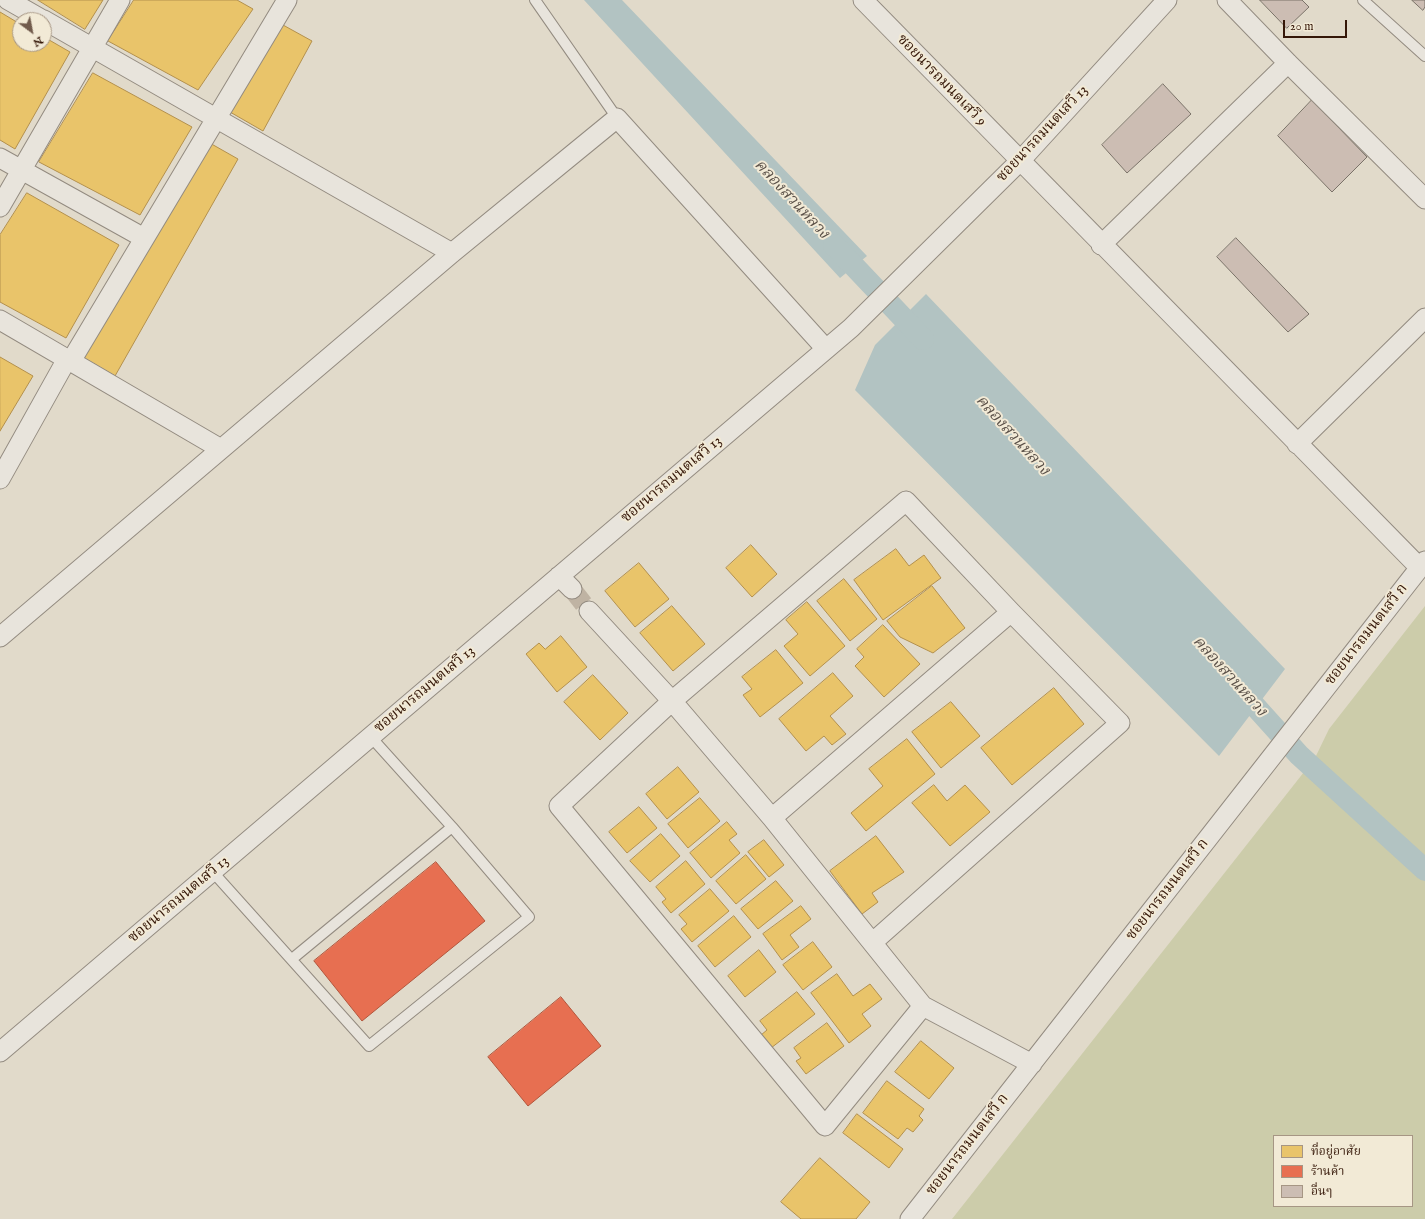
<!DOCTYPE html>
<meta charset="utf-8">
<style>
body{margin:0}
#map{position:relative;width:1425px;height:1219px;overflow:hidden;background:#e1daca;font-family:"IM FELL English","Noto Serif Thai",serif}
canvas{display:block}
.legend{position:absolute;left:1273px;top:1135px;width:140px;height:72px;box-sizing:border-box;background:#f2ead6;border:1px solid #a69684;margin:0;padding:5px 7px;list-style:none;font-size:12px;color:#351708}
.legend li{display:flex;align-items:center;gap:8px;height:20px}
.legend b{width:20px;border:1px solid #a69684}
.north{position:absolute;left:12px;top:12px;width:40px;height:40px;box-sizing:border-box;background:#f2ead6;border:1px solid #a69684;border-radius:50%;rotate:148deg;font-size:11px;font-weight:700;line-height:16px;text-align:center;color:#351708}
.north::after{content:'';display:block;margin:auto;width:14px;height:18px;background:#715b4c;clip-path:polygon(50% 0,100% 100%,50% 72%,0 100%)}
.scale{position:absolute;left:1283px;top:20px;width:64px;height:18px;box-sizing:border-box;border:2px solid #351708;border-top:0;padding-left:5px;font-size:12px;line-height:14px;white-space:nowrap;color:#351708;-webkit-text-stroke:3px #f2ead6;paint-order:stroke}
</style>
<div id="map">
<canvas width="1425" height="1219"></canvas>
<ul class="legend">
<li><b style="height:11px;background:#e9c46a"></b>ที่อยู่อาศัย</li>
<li><b style="height:11px;background:#e76f51"></b>ร้านค้า</li>
<li><b style="height:11px;background:#ccbdb3"></b>อื่นๆ</li>
</ul>
<div class="north">N</div>
<div class="scale">20 m</div>
</div>
<script>
const c = document.querySelector('canvas').getContext('2d');
c.lineJoin = 'round';
function paint(path, color) {
  c.fillStyle = color;
  c.fill(path, 'evenodd');
}
function strokePath(path, color, width, dash) {
  c.strokeStyle = color;
  c.lineWidth = width;
  c.lineCap = dash ? 'butt' : 'round';
  c.setLineDash(dash || []);
  c.stroke(path);
}
function label(font, color, halo, rows, align = 'center') {
  c.font = font + ' "IM FELL English","Noto Serif Thai",serif';
  c.lineWidth = 4;
  c.setLineDash([]);
  c.textBaseline = 'middle';
  c.strokeStyle = halo;
  c.fillStyle = color;
  for (const [text, x, y, turn = 0] of rows) {
    c.save();
    c.translate(x, y);
    c.rotate((+turn || 0) * Math.PI / 180);
    c.textAlign = isNaN(turn) ? turn : align;
    if (halo) c.strokeText(text, 0, 0);
    c.fillText(text, 0, 0);
    c.restore();
  }
}
const green = new Path2D(`
 M1425 606V1219H952L1315 758 1329 729ZM1274 1136H1412V1206H1274Z`);
const water = new Path2D(`
 M584 0H622L867 256 840 278Z
 M926 294 1285 669 1219 756 855 390 875 345Z`);
const homes = new Path2D(`
 M38 0H103L85 29Z
 M134 0H237L253 9 198 90 108 41Z
 M0 12 20 24V44H44V37L70 52 15 149 0 140Z
 M283 25 312 41 263 131 230 112Z
 M93 73 192 127 140 215 39 162Z
 M208 142 238 159 115 376 84 358Z
 M27 193 119 245 66 338 0 302V235Z
 M0 357 33 376 0 431Z
 M751 545 777 574 752 597 726 568Z
 M896 549 909 566 924 555 941 578 883 620 854 580Z
 M639 563 669 599 635 627 605 591Z
 M844 579 877 619 850 641 817 601Z
 M932 586 965 628 933 653 900 637 887 621Z
 M807 602 845 646 810 676 784 646 798 634 786 620Z
 M672 606 705 644 673 671 640 633Z
 M883 625 920 664 884 697 855 666 864 657 857 649Z
 M561 636 587 667 557 692 526 654 539 643 545 649Z
 M776 650 803 683 760 717 743 695 752 689 742 677Z
 M833 673 853 696 830 716 846 734 832 745 824 736 806 751 779 719Z
 M593 675 628 713 600 740 564 702Z
 M1054 688 1084 724 1012 785 981 748Z
 M951 702 980 736 941 768 912 732Z
 M907 739 935 774 866 831 851 813 883 786 869 769Z
 M678 767 699 792 667 819 646 794Z
 M934 785 947 801 965 785 990 812 950 846 912 803Z
 M700 798 720 821 688 848 668 824Z
 M639 807 657 828 627 853 609 832Z
 M727 822 737 834 729 840 740 853 711 878 690 853Z
 M661 834 680 856 650 882 630 861Z
 M876 836 904 872 872 893 878 902 862 914 830 871Z
 M764 840 784 865 769 877 748 852Z
 M746 855 766 879 736 904 716 881Z
 M686 861 705 884 671 913 662 902 666 899 656 887Z
 M776 881 793 901 758 929 741 909Z
 M710 889 729 911 692 942 681 929 687 924 679 915Z
 M801 906 811 919 790 935 799 947 782 960 763 934Z
 M734 916 751 937 715 967 698 946Z
 M813 942 832 967 803 990 783 965Z
 M759 950 776 972 745 997 728 976Z
 M837 974 853 996 870 984 882 999 862 1014 871 1026 849 1043 811 993Z
 M797 992 815 1014 771 1048 761 1035 767 1030 760 1021Z
 M827 1023 844 1046 806 1074 796 1061 801 1058 794 1048Z
 M921 1041 954 1068 929 1099 895 1072Z
 M887 1081 924 1109 919 1116 923 1120 913 1132 907 1128 898 1139 863 1113Z
 M857 1114 903 1149 889 1168 843 1133Z
 M820 1158 870 1202 856 1219H801L781 1202Z`);
const shops = new Path2D(`
 M436 862 485 921 362 1021 314 961Z
 M561 997 601 1046 528 1106 488 1057Z`);
const canal = new Path2D(`
 M834 245 923 339
 M1236 685 1299 755 1425 870`);
const building = new Path2D(`
 M1260 0H1302L1309 7 1287 28Z
 M1412 0H1425V7L1423 10Z
 M1163 84 1191 114 1127 173 1102 145Z
 M1312 100 1367 157 1332 192 1278 136Z
 M1236 238 1309 314 1288 332 1217 257Z`);
const minorTunnel = new Path2D(`
 M572 589 589 611`);
const service = new Path2D(`
 M535 0 617 118
 M1363 0 1425 56
 M212 871 369 1046 529 917 452 827 370 736
 M292 959 452 827`);
const minor = new Path2D(`
 M8 0 43 20
 M863 0 1420 568
 M1227 0 1288 63 1425 199
 M44 20 452 253
 M0 158 144 238
 M0 207 120 0
 M1101 245 1288 63
 M0 320 221 449
 M71 361 287 0
 M1297 444 1425 318
 M0 479 67 359
 M559 576 572 589
 M589 611 672 701 772 818 923 1006 1032 1064
 M0 637 452 253 617 118 826 349
 M772 818 1011 612
 M873 942 1120 723 1011 612 906 501 672 701 559 806 825 1126 923 1006
 M0 1052 851 328 1020 161 1167 0
 M910 1219 1425 561`);
const streetNames = [
 ["ซอยนารถมนตเสวี 9",941,81,46],
 ["ซอยนารถมนตเสวี 13",1043,134,-47],
 ["ซอยนารถมนตเสวี 13",672,480,-40],
 ["ซอยนารถมนตเสวี ก",1367,635,-52],
 ["ซอยนารถมนตเสวี 13",425,690,-40],
 ["ซอยนารถมนตเสวี ก",1168,890,-52],
 ["ซอยนารถมนตเสวี 13",179,900,-40],
 ["ซอยนารถมนตเสวี ก",968,1145,-52]
];
const waterNames = [
 ["คลองสวนหลวง",791,200,47],
 ["คลองสวนหลวง",1012,436,48],
 ["คลองสวนหลวง",1229,677,48]
];
paint(green, '#cca');
paint(water, '#b2c3c2');
paint(homes, '#e9c46a');
strokePath(homes, '#b3904d', 1);
paint(shops, '#e76f51');
strokePath(shops, '#b2553b', 1);
strokePath(canal, '#b2c3c2', 22);
paint(building, '#ccbdb3');
strokePath(building, '#7a7268', 1);
strokePath(minorTunnel, '#bfb3a3', 19, [19, 10]);
strokePath(service, '#938b80', 12);
strokePath(minor, '#938b80', 21);
strokePath(service, '#e8e4dc', 10);
strokePath(minor, '#e8e4dc', 19);
label('15px', '#351708', '#f2ead6', streetNames);
label('italic 16px', '#5a5048', '#f2ead6', waterNames);
</script>
